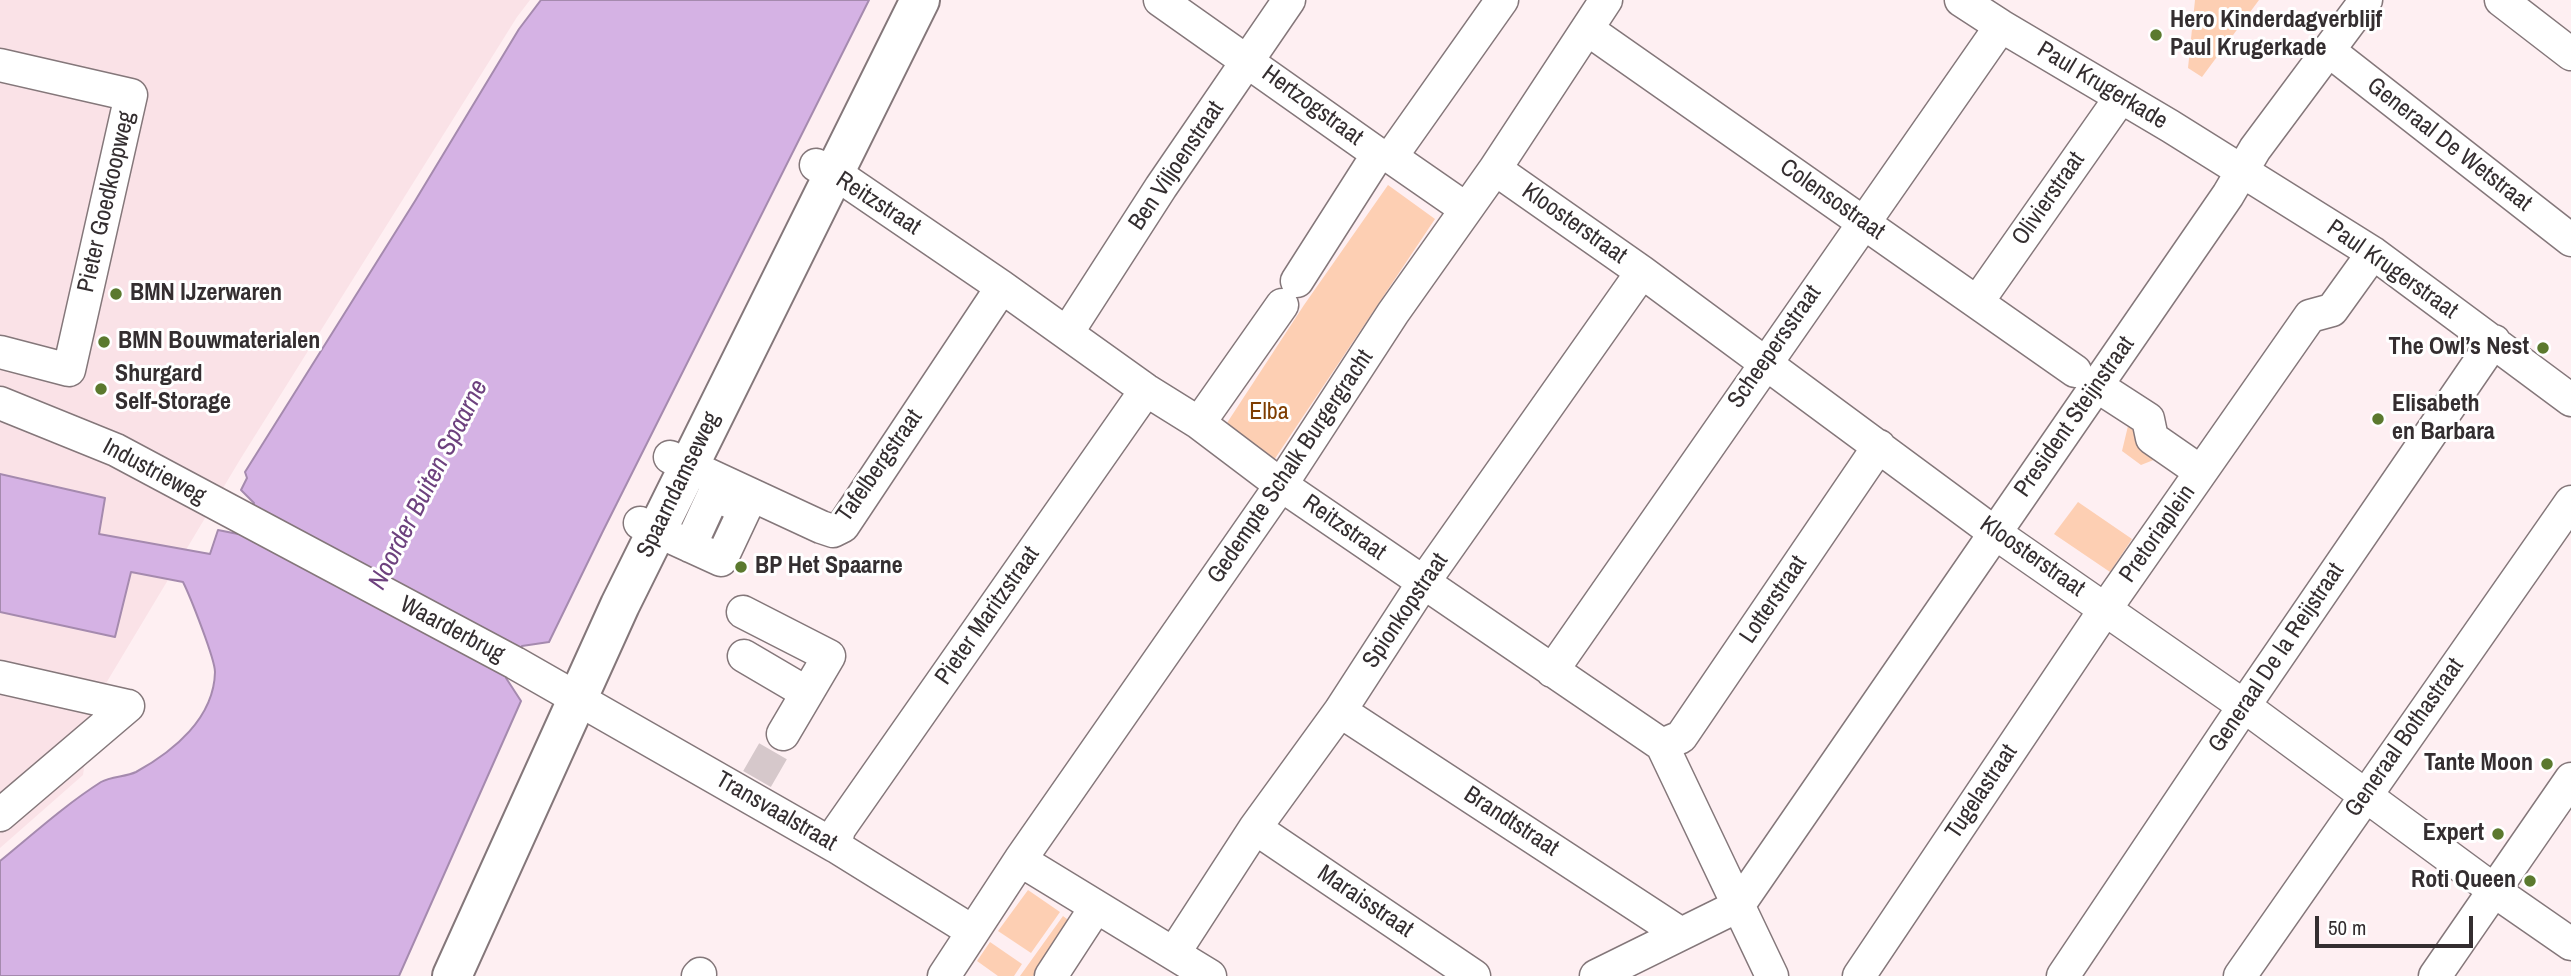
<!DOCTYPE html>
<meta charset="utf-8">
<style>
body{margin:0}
#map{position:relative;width:2571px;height:976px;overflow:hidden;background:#feeff2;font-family:"Archivo Narrow",sans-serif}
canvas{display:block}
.scale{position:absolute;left:2315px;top:916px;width:158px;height:32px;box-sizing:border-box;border:4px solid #342e30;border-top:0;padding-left:9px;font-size:21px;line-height:24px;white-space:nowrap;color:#342e30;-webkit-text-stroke:5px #fff;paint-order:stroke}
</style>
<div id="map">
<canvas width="2571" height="976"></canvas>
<div class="scale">50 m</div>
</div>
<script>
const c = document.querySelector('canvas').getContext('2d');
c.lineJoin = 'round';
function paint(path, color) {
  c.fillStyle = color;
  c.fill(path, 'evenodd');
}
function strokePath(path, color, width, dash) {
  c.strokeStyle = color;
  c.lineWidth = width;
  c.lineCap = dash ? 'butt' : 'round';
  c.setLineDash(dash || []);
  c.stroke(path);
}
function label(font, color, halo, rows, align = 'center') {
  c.font = font + ' "Archivo Narrow",sans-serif';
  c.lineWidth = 6;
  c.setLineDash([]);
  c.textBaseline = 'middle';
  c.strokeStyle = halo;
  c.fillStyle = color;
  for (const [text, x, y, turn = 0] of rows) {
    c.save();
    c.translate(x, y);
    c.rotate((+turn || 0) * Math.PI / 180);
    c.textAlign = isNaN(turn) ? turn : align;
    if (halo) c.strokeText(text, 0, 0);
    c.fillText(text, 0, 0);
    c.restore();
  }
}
const built = new Path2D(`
 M0 0H530L517 17 241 458 93 705 83 775 0 848Z`);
const green = new Path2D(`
 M2195 0H2259L2202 77 2188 68Z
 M1388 185 1435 219 1274 460 1225 426 1304 305Z
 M2128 426 2166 455 2141 465 2122 451Z
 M2078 502 2132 539 2110 572 2054 534Z
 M1028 890 1060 912 1031 953 998 931Z
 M1063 916 1071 922 1033 976H1020Z
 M990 942 1022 964 1014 976H998L977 961Z`);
const water = new Path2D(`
 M541 0H869L603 531 549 642 522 646 506 678 521 701 399 976H0V861C33 834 65 805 101 782 111 776 126 777 136 772 174 751 214 718 215 672 215 659 190 596 183 582L131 572 115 637 0 612V474L105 498 99 534 210 554 218 530 238 534 254 503 241 490 247 478 245 472 415 201 519 29Z`);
const minorTunnel = new Path2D(`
 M757 779 783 734`);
const minor = new Path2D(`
 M1160 0 1378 154 1391 157 1466 209
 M1961 0 2001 26 2170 126 2373 253 2571 400
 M2501 0 2571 54
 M1587 29 2075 371
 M2328 50 2571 240
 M0 65 131 95 69 370 0 352
 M1391 157 1502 0
 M816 165 848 182 1002 287 1146 390 1199 423 1281 485 1662 745 1772 976
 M1495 169 1642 272 1995 533 2244 706 2506 899 2571 944
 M1297 281 1378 154
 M1978 301 2121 97
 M1067 333 1161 187 1289 0
 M2097 386 2148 419 2152 438 2201 472
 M0 403 116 450 515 663 835 846 972 931
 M1199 423 1282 305
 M670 457 821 527 833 531 843 526 1002 287
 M640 523 721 560 745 509 714 494
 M690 546 714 494
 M743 612 829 656 783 734
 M744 656 807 693
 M1552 671 2001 26
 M0 677 128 706
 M1340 711 1681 934
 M1662 745 1681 737 1879 446
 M0 815 128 706
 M1255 828 1474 976
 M835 846 839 829 1146 390
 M1020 860 1210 976
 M1174 953 1255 828 1340 711 1423 583 1642 272
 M698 976 700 974
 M944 976 1020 860 1281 485 1393 313 1495 169 1606 0
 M1051 976 1096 907
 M1596 976 1738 906 2228 195 2255 149 2366 0
 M1859 976 2106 608 2310 316 2332 310 2373 253
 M2063 976 2244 706 2494 341
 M2240 976 2571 502
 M2435 976 2571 779`);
const major = new Path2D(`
 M452 976 620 605 920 0`);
const markers = [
 [2156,35,7,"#5b792e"],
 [116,294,7,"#5b792e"],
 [104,342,7,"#5b792e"],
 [2543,348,7,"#5b792e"],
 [101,389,7,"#5b792e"],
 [2378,419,7,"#5b792e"],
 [741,567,7,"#5b792e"],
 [2547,764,7,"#5b792e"],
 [2498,834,7,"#5b792e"],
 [2530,881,7,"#5b792e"]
];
const poiNames = [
 ["Hero Kinderdagverblijf",2170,21],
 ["Paul Krugerkade",2170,49],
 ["BMN IJzerwaren",130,294],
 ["BMN Bouwmaterialen",118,342],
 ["The Owl’s Nest",2529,348,"right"],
 ["Shurgard",115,375],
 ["Self-Storage",115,403],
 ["Elisabeth",2392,405],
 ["en Barbara",2392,433],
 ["BP Het Spaarne",755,567],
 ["Tante Moon",2533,764,"right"],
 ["Expert",2484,834,"right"],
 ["Roti Queen",2516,881,"right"]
];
const streetNames = [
 ["Paul Krugerkade",2102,86,31],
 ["Hertzogstraat",1312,106,36],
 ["Generaal De Wetstraat",2449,145,38],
 ["Ben Viljoenstraat",1177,166,-56],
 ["Olivierstraat",2049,199,-55],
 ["Colensostraat",1832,200,35],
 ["Pieter Goedkoopweg",107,202,-77],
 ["Reitzstraat",878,204,33],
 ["Kloosterstraat",1574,224,35],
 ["Paul Krugerstraat",2392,270,35],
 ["Scheepersstraat",1775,347,-55],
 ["President Steijnstraat",2075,417,-55],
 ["Tafelbergstraat",880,466,-55],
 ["Gedempte Schalk Burgergracht",1291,467,-56],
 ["Industrieweg",154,472,28],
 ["Spaarndamseweg",679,485,-64],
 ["Reitzstraat",1344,528,35],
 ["Pretoriaplein",2158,534,-55],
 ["Kloosterstraat",2032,557,35],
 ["Lotterstraat",1774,600,-56],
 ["Spionkopstraat",1406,611,-56],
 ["Pieter Maritzstraat",988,616,-55],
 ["Waarderbrug",452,630,28],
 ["Generaal De la Reijstraat",2277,658,-56],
 ["Generaal Bothastraat",2405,738,-55],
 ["Tugelastraat",1982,792,-56],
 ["Transvaalstraat",776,812,30],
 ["Brandtstraat",1511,822,33],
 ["Maraisstraat",1365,902,34]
];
const parkNames = [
 ["Elba",1269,413]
];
const waterNames = [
 ["Noorder Buiten Spaarne",429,485,-63]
];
paint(built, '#fae2e7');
paint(green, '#fdcfb3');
paint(water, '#d5b2e4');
strokePath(water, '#a58aae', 2);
strokePath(minorTunnel, '#d6c8cb', 32, [32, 16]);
strokePath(minor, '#84777a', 35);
strokePath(major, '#84777a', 42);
strokePath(minor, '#fff', 32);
strokePath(major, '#fff', 38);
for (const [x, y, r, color] of markers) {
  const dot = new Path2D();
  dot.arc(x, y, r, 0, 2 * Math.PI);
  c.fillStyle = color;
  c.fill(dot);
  strokePath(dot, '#fff', 2.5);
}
label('bold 24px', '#342e30', '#fff', poiNames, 'left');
label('24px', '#342e30', '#fff', streetNames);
label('24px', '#7e3d01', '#fff', parkNames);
label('italic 26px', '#6d417e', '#fff', waterNames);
</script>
